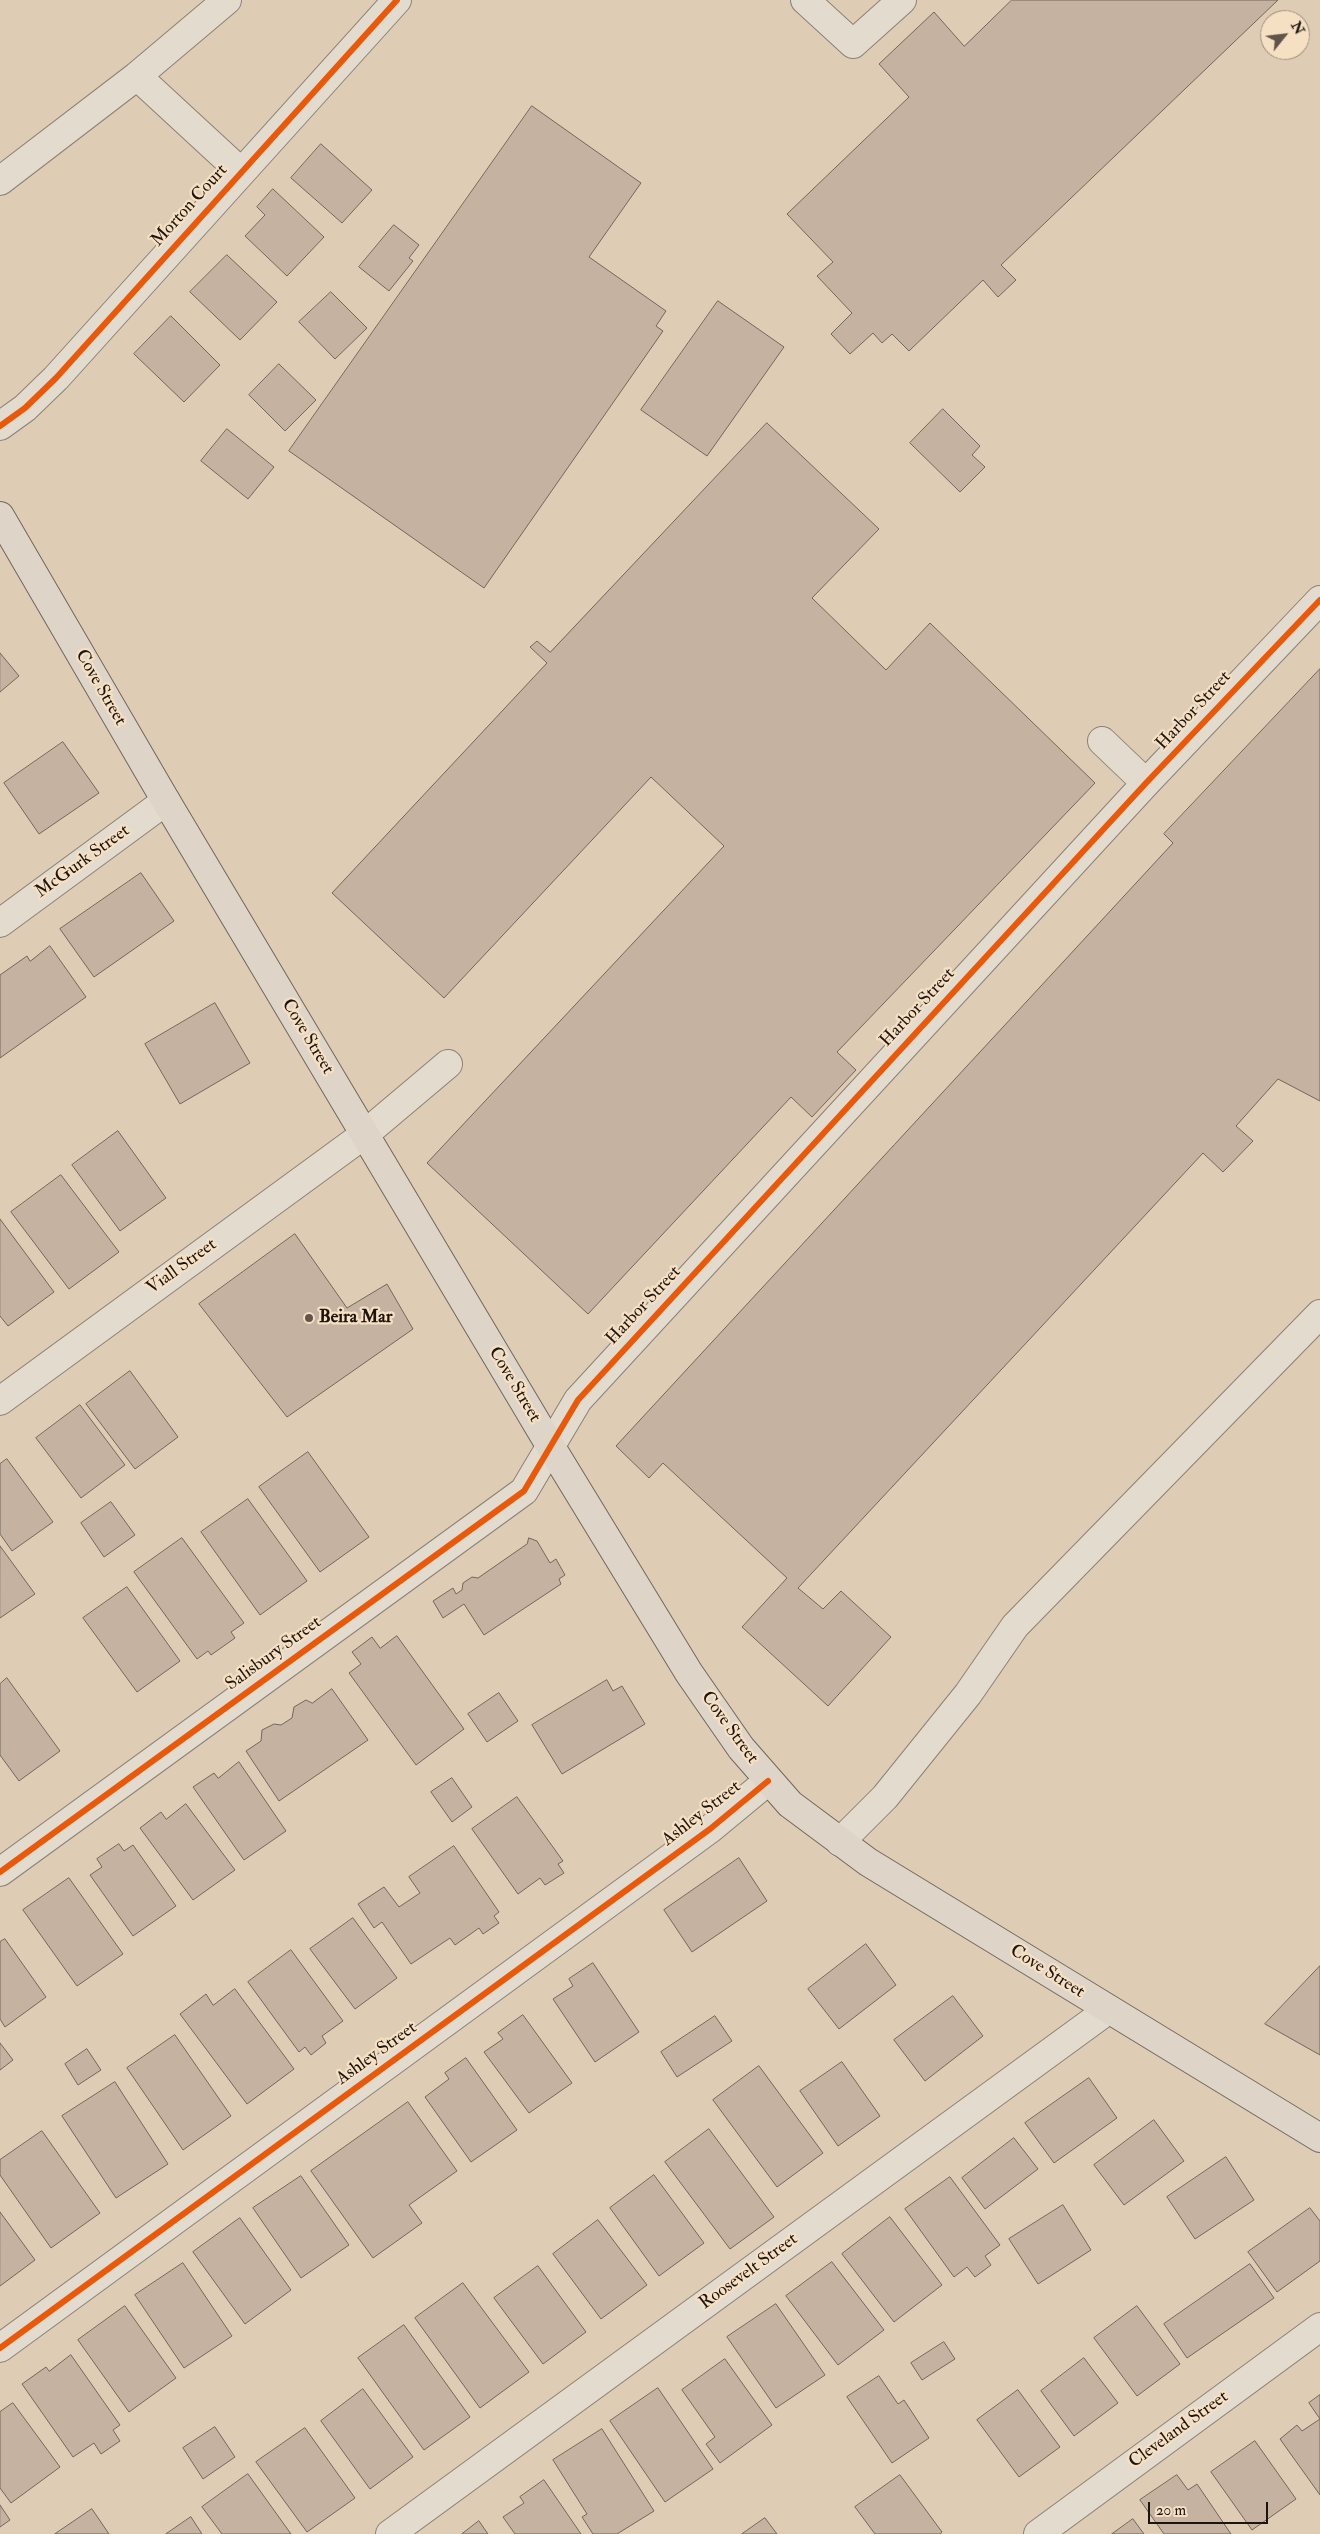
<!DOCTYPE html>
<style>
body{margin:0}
#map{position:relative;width:1320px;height:2534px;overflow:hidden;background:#deccb5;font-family:"IM FELL Double Pica",serif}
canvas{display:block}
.north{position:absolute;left:1260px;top:10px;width:50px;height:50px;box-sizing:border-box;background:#f5e0c4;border:1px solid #9f8e7b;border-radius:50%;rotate:61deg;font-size:14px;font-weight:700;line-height:20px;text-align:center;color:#1e140e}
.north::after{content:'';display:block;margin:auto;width:18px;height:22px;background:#615448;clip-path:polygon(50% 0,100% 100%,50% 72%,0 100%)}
.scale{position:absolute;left:1148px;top:2502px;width:120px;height:22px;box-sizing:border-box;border:2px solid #1e140e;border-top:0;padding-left:6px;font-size:15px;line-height:18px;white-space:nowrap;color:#1e140e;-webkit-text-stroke:4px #f5e0c4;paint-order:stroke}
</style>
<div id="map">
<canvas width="1320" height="2534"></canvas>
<div class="north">N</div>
<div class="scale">20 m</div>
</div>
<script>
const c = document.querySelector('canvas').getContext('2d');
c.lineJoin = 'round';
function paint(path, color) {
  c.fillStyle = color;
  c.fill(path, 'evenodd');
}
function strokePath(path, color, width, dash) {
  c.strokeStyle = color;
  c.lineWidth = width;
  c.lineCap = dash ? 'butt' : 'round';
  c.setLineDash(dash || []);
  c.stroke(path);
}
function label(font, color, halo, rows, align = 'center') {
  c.font = font + ' "IM FELL Double Pica",serif';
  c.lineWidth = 4.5;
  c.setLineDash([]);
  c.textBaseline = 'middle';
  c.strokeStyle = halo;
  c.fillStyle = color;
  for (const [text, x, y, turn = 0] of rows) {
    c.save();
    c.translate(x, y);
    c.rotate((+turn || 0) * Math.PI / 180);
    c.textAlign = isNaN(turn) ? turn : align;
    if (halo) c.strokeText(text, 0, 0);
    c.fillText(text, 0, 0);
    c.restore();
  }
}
const building = new Path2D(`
 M1012 0H1278L1001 265 1016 280 998 297 983 280 909 351 892 334 882 343 873 333 850 354 831 334 852 313 817 276 833 262 787 214 909 97 879 64 934 12 964 46Z
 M532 106 641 183 589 257 666 311 656 326 663 331 484 588 289 451Z
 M321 144 372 190 342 223 291 178Z
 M273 189 324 237 287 276 245 236 265 215 257 207Z
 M394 225 419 245 409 258 413 261 389 291 359 267Z
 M227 255 277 302 240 340 190 292Z
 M331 292 367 328 335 359 299 322Z
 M718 301 784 347 707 456 641 410Z
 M171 316 220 365 184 402 134 354Z
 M279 364 316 400 285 431 249 395Z
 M943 409 980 446 972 455 985 467 960 492 910 443Z
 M767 423 879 529 812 598 886 670 930 623 1095 783 837 1052 856 1070 812 1117 791 1097 588 1314 427 1163 724 846 651 777 444 998 332 893 547 663 530 647 537 641 550 652Z
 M227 429 274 467 248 499 201 461Z
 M0 653 19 676 0 692Z
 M1320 669V1101L1278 1079 1236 1126 1253 1141 1223 1172 1203 1153 798 1588 823 1609 841 1591 891 1637 828 1706 742 1627 787 1578 663 1463 649 1478 616 1446 1173 843 1164 834Z
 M63 742 99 793 39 834 4 783Z
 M141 873 174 921 94 977 60 929Z
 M50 946 86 997 0 1058V975L27 956 30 961Z
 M215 1003 250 1063 180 1104 145 1044Z
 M118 1131 166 1198 120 1231 72 1165Z
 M61 1175 119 1252 69 1289 11 1212Z
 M0 1219 54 1292 8 1326 0 1316Z
 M295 1234 347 1308 387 1284 413 1329 287 1417 199 1304Z
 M130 1371 178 1437 135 1469 86 1404Z
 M80 1405 125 1465 81 1498 36 1438Z
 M308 1452 369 1537 320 1572 259 1487Z
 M7 1459 53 1522 12 1551 0 1534V1464Z
 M248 1499 307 1581 260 1615 201 1532Z
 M111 1502 135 1535 104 1557 81 1523Z
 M182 1538 244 1623 231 1632 235 1638 211 1655 208 1651 197 1659 134 1572Z
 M529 1538 537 1541 550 1563 556 1559 565 1575 559 1579 561 1584 484 1635 464 1604 443 1618 433 1601 453 1588 456 1594 462 1590 463 1583 472 1577 478 1578 527 1544Z
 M0 1546 35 1594 0 1618Z
 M127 1587 180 1661 137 1692 83 1618Z
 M397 1636 464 1729 416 1765 349 1673 361 1664 352 1652 372 1637 380 1648Z
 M7 1678 60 1751 19 1781 0 1755V1684Z
 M607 1680 613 1691 622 1686 645 1724 562 1774 532 1725Z
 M332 1689 368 1740 279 1801 246 1751 261 1741 262 1730 274 1724 281 1725 292 1718 294 1707 306 1700 312 1703Z
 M499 1693 518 1721 487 1742 468 1714Z
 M239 1762 286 1831 244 1860 193 1787 214 1773 218 1778Z
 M452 1778 472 1807 452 1822 431 1792Z
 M517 1797 563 1861 558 1864 564 1873 545 1885 540 1878 518 1894 472 1829Z
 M186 1804 235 1870 193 1900 140 1828 161 1812 166 1819Z
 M119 1844 124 1851 133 1845 176 1906 133 1936 90 1875 102 1867 97 1859Z
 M454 1846 499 1912 494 1916 499 1923 483 1934 479 1928 455 1945 450 1938 411 1964 382 1922 374 1928 358 1904 384 1887 399 1907 420 1893 409 1877Z
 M739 1858 767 1901 692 1952 664 1910Z
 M69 1878 123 1954 77 1986 23 1910Z
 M353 1918 397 1978 355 2009 310 1949Z
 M5 1939 46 1997 5 2027 0 2019V1942Z
 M866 1944 896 1985 839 2029 808 1989Z
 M291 1950 343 2021 322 2036 326 2043 311 2055 305 2047 299 2052 248 1982Z
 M593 1963 639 2032 595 2062 553 1999 573 1986 569 1979Z
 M1320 1966V2055L1265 2024Z
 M235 1989 294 2069 247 2104 180 2014 206 1994 213 2005Z
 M953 1996 983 2036 925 2081 894 2040Z
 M523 2015 572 2083 529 2113 484 2052 503 2039 498 2033Z
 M715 2016 732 2041 677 2077 661 2052Z
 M175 2035 231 2116 183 2150 127 2068Z
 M0 2043 13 2060 0 2070Z
 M87 2049 101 2070 78 2085 65 2064Z
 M466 2058 517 2130 471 2162 425 2097 449 2079 445 2073Z
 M842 2062 880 2116 838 2146 800 2091Z
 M759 2066 823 2153 777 2187 713 2100Z
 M1089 2078 1117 2118 1054 2163 1025 2123Z
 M115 2082 168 2164 116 2198 62 2116Z
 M408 2102 457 2171 409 2205 422 2223 373 2258 311 2171Z
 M1154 2120 1184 2161 1124 2205 1094 2165Z
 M709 2129 774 2217 730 2249 665 2162Z
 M42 2131 100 2213 51 2248 0 2175V2160Z
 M1014 2138 1038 2169 985 2209 962 2178Z
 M1226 2157 1254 2200 1195 2239 1167 2197Z
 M654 2175 704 2243 659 2276 610 2208Z
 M301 2176 349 2245 301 2278 253 2208Z
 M950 2177 1000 2245 985 2256 991 2265 975 2277 967 2267 954 2277 905 2209Z
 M1063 2205 1091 2250 1038 2284 1009 2239Z
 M1310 2208 1320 2221V2261L1277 2292 1248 2252Z
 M0 2212 35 2260 0 2286Z
 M890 2217 942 2285 894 2322 842 2254Z
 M240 2218 291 2290 245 2324 193 2252Z
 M598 2220 647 2285 601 2319 553 2254Z
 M832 2262 884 2330 838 2365 786 2296Z
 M183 2263 232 2336 184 2368 135 2295Z
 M1250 2264 1274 2298 1187 2358 1164 2324Z
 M538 2266 586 2332 543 2364 494 2298Z
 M463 2283 529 2372 480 2408 415 2318Z
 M776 2304 825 2375 776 2408 727 2337Z
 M125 2306 176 2378 129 2412 78 2340Z
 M1137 2306 1180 2364 1137 2396 1094 2338Z
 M404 2325 470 2417 424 2450 358 2358Z
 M944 2342 955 2359 922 2380 911 2363Z
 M71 2355 120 2425 113 2430 120 2441 101 2454 94 2443 73 2457 22 2384 46 2367 49 2371Z
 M1084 2358 1118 2403 1074 2436 1041 2391Z
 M725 2359 772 2425 720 2463 706 2444 715 2437 682 2390Z
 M879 2376 898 2404 904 2400 929 2438 892 2463 847 2397Z
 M658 2388 713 2469 665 2502 610 2421Z
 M363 2389 413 2457 370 2489 321 2421Z
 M1018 2390 1060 2447 1019 2477 977 2420Z
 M1320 2395V2495L1280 2439 1297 2425 1302 2431 1320 2419 1309 2403Z
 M13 2403 60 2467 11 2503 0 2488V2412Z
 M215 2427 235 2457 203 2479 183 2448Z
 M305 2428 355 2498 307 2532 256 2462Z
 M602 2429 654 2511 617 2534H593L582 2517 587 2514 553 2460Z
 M1255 2441 1296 2499 1252 2530 1211 2472Z
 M248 2474 291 2534H222L202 2507Z
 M900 2475 942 2532 940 2534H875L855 2507Z
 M1177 2475 1188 2490 1197 2484 1231 2534H1164L1140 2500Z
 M544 2480 581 2534H515L503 2517 524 2503 520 2497Z
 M0 2505 10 2520 0 2527Z
 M92 2509 109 2534H55Z
 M191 2517 202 2534H166Z
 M765 2518 777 2534H742Z
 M1133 2519 1144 2534H1112Z
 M479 2521 488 2534H462Z`);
const minor = new Path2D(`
 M805 0 853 44 902 0
 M137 76 227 0
 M0 181 137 76 241 172
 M0 426 25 408 56 378 397 0
 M1102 741 1146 783
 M0 923 166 801
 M0 1401 365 1134 448 1064
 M840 1842 885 1797 968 1694 1015 1626 1320 1314
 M0 1872 524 1491 578 1400 1146 783 1320 600
 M0 2348 710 1829 768 1781
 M390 2534 1108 2010
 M1038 2534 1320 2327`);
const major = new Path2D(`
 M0 516 166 801 551 1447 689 1673 741 1748 790 1804 868 1862 1320 2138`);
const cycleway = new Path2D(`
 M0 426 25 408 56 378 397 0
 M0 1872 524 1491 578 1400 1146 783 1320 600
 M0 2348 710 1829 768 1781`);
const markers = [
 [309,1318,5,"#615448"]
];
const streetNames = [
 ["Morton Court",190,206,-48],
 ["Cove Street",100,688,60],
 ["Harbor Street",1194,711,-47],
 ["McGurk Street",83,862,-36],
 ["Harbor Street",918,1008,-47],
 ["Cove Street",307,1037,59],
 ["Viall Street",182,1267,-36],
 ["Harbor Street",644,1306,-47],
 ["Cove Street",514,1385,59],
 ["Salisbury Street",274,1654,-36],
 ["Cove Street",729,1728,54],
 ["Ashley Street",702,1814,-38],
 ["Cove Street",1047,1972,32],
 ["Ashley Street",377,2054,-36],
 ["Roosevelt Street",749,2272,-36],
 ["Cleveland Street",1179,2430,-36]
];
const poiNames = [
 ["Beira Mar",319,1318]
];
paint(building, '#c6b2a0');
strokePath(building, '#72675c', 1);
strokePath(minor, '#8c8174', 30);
strokePath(major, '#72675c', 30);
strokePath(minor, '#e4dbcf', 28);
strokePath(major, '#dfd4c8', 28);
strokePath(cycleway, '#e8590c', 6);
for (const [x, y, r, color] of markers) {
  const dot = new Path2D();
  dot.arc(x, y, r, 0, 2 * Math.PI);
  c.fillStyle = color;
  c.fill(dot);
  strokePath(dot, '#f5e0c4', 2);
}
label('18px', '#1e140e', '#f5e0c4', streetNames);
label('bold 18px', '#1e140e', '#f5e0c4', poiNames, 'left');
</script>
